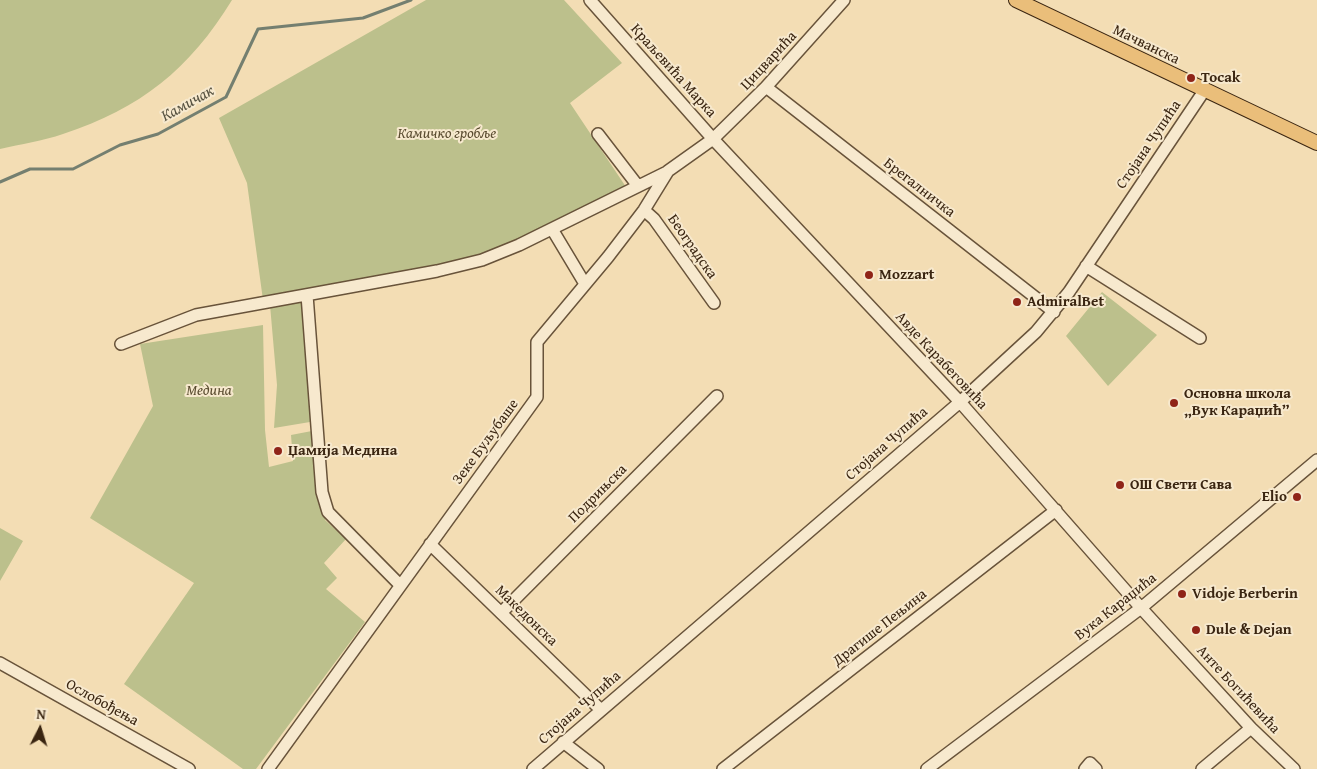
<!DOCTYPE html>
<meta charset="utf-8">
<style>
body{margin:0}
#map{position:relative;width:1317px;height:769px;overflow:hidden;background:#f3ddb4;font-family:"Gentium Book Plus",serif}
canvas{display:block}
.north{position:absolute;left:15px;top:704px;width:50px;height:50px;-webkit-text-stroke:4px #f7e9ce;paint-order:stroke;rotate:5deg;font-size:14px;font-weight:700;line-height:20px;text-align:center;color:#3a2511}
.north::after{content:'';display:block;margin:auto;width:18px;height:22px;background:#3a2511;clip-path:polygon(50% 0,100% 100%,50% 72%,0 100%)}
</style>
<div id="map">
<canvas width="1317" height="769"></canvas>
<div class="north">N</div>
</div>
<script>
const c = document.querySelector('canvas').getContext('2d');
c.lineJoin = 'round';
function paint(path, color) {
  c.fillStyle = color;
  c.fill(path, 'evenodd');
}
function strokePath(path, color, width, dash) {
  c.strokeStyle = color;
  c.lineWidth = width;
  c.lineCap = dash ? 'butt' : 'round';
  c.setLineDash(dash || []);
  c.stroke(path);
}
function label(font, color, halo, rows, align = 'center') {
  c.font = font + ' "Gentium Book Plus",serif';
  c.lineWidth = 4;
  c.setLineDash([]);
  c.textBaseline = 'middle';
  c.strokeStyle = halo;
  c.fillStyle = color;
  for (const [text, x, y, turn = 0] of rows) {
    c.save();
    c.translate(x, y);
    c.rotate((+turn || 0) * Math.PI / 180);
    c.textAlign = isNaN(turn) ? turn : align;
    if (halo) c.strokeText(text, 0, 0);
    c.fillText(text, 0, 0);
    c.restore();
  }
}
const green = new Path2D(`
 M0 0H232C189 70 141 108 63 134 43 141 21 144 0 149Z
 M426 0H564L622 63 570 103 630 193 486 255 439 272 263 300 247 183 219 118Z
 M1102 292 1157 335 1108 386 1066 336Z
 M308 301 316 421 274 428 277 385 270 305Z
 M263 325 265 430 269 467 293 461 291 435 317 430 328 512 325 520 346 539 324 563 337 578 326 589 365 622 256 769H243L124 684 194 583 90 518 153 406 140 344Z
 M0 528 23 541 0 581Z`);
const stream = new Path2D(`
 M0 182 30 169H73L120 145 158 134 226 97 258 29 363 18 411 0`);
const minor = new Path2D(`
 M590 0 713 139 960 402 1141 608 1251 728 1294 769
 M766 87 1054 312
 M598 134 638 186
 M644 210 654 219 714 303
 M552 229 585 284
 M1086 266 1200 338
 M307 295 322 492 328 512 400 585
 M121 344 196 315 437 271 482 260 519 245 667 172
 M430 544 601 710
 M501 613 717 396
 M0 663 189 769
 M563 742 598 769
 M268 769 537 397V342L608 257 644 210 668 171 713 139 766 87 844 0
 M533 769 960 402 1036 332 1069 292 1204 91
 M723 769 1056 510
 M927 769 1141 608 1317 460
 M1085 769 1090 763 1096 769
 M1202 769 1251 728`);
const major = new Path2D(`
 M1016 0 1317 143`);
const markers = [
 [1191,78,5,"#8f2418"],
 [869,275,5,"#8f2418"],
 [1017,302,5,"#8f2418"],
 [1174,403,5,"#8f2418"],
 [278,451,5,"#8f2418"],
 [1120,485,5,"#8f2418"],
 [1297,497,5,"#8f2418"],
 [1182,594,5,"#8f2418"],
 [1196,630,5,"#8f2418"]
];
const streetNames = [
 ["Мачванска",1146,45,26],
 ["Цицварића",769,61,-47],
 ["Краљевића Марка",673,71,48],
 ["Стојана Чупића",1149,145,-56],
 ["Брегалничка",919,188,38],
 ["Београдска",692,247,55],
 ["Авде Карабеговића",941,361,47],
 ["Зеке Буљубаше",486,442,-54],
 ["Стојана Чупића",887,444,-41],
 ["Подрињска",598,494,-45],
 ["Вука Караџића",1116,607,-38],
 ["Македонска",526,616,44],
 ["Драгише Пењина",880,628,-38],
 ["Анте Богићевића",1238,690,47],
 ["Ослобођења",102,703,29],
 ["Стојана Чупића",580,708,-41]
];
const poiNames = [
 ["Tocak",1201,78],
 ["Mozzart",879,275],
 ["AdmiralBet",1027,302],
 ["Основна школа",1184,394],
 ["„Вук Караџић”",1184,411],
 ["Џамија Медина",288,451],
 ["ОШ Свети Сава",1130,485],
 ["Elio",1287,497,"right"],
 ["Vidoje Berberin",1192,594],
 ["Dule & Dejan",1206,630]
];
const parkNames = [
 ["Камичко гробље",447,134],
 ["Медина",209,391]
];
const waterNames = [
 ["Камичак",188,104,-29]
];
paint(green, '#bcc08c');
strokePath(stream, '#747f70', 3);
strokePath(minor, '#68533a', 14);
strokePath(major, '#3a2511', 16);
strokePath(minor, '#f7e9ce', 11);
strokePath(major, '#eabe7a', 14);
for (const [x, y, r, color] of markers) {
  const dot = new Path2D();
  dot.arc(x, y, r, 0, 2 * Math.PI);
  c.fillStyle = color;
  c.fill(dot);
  strokePath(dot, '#f7e9ce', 2);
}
label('15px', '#3a2511', '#f7e9ce', streetNames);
label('bold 15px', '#3a2511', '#f7e9ce', poiNames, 'left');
label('italic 15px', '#5a4c30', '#f7e9ce', parkNames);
label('italic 16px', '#575241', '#f7e9ce', waterNames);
</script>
